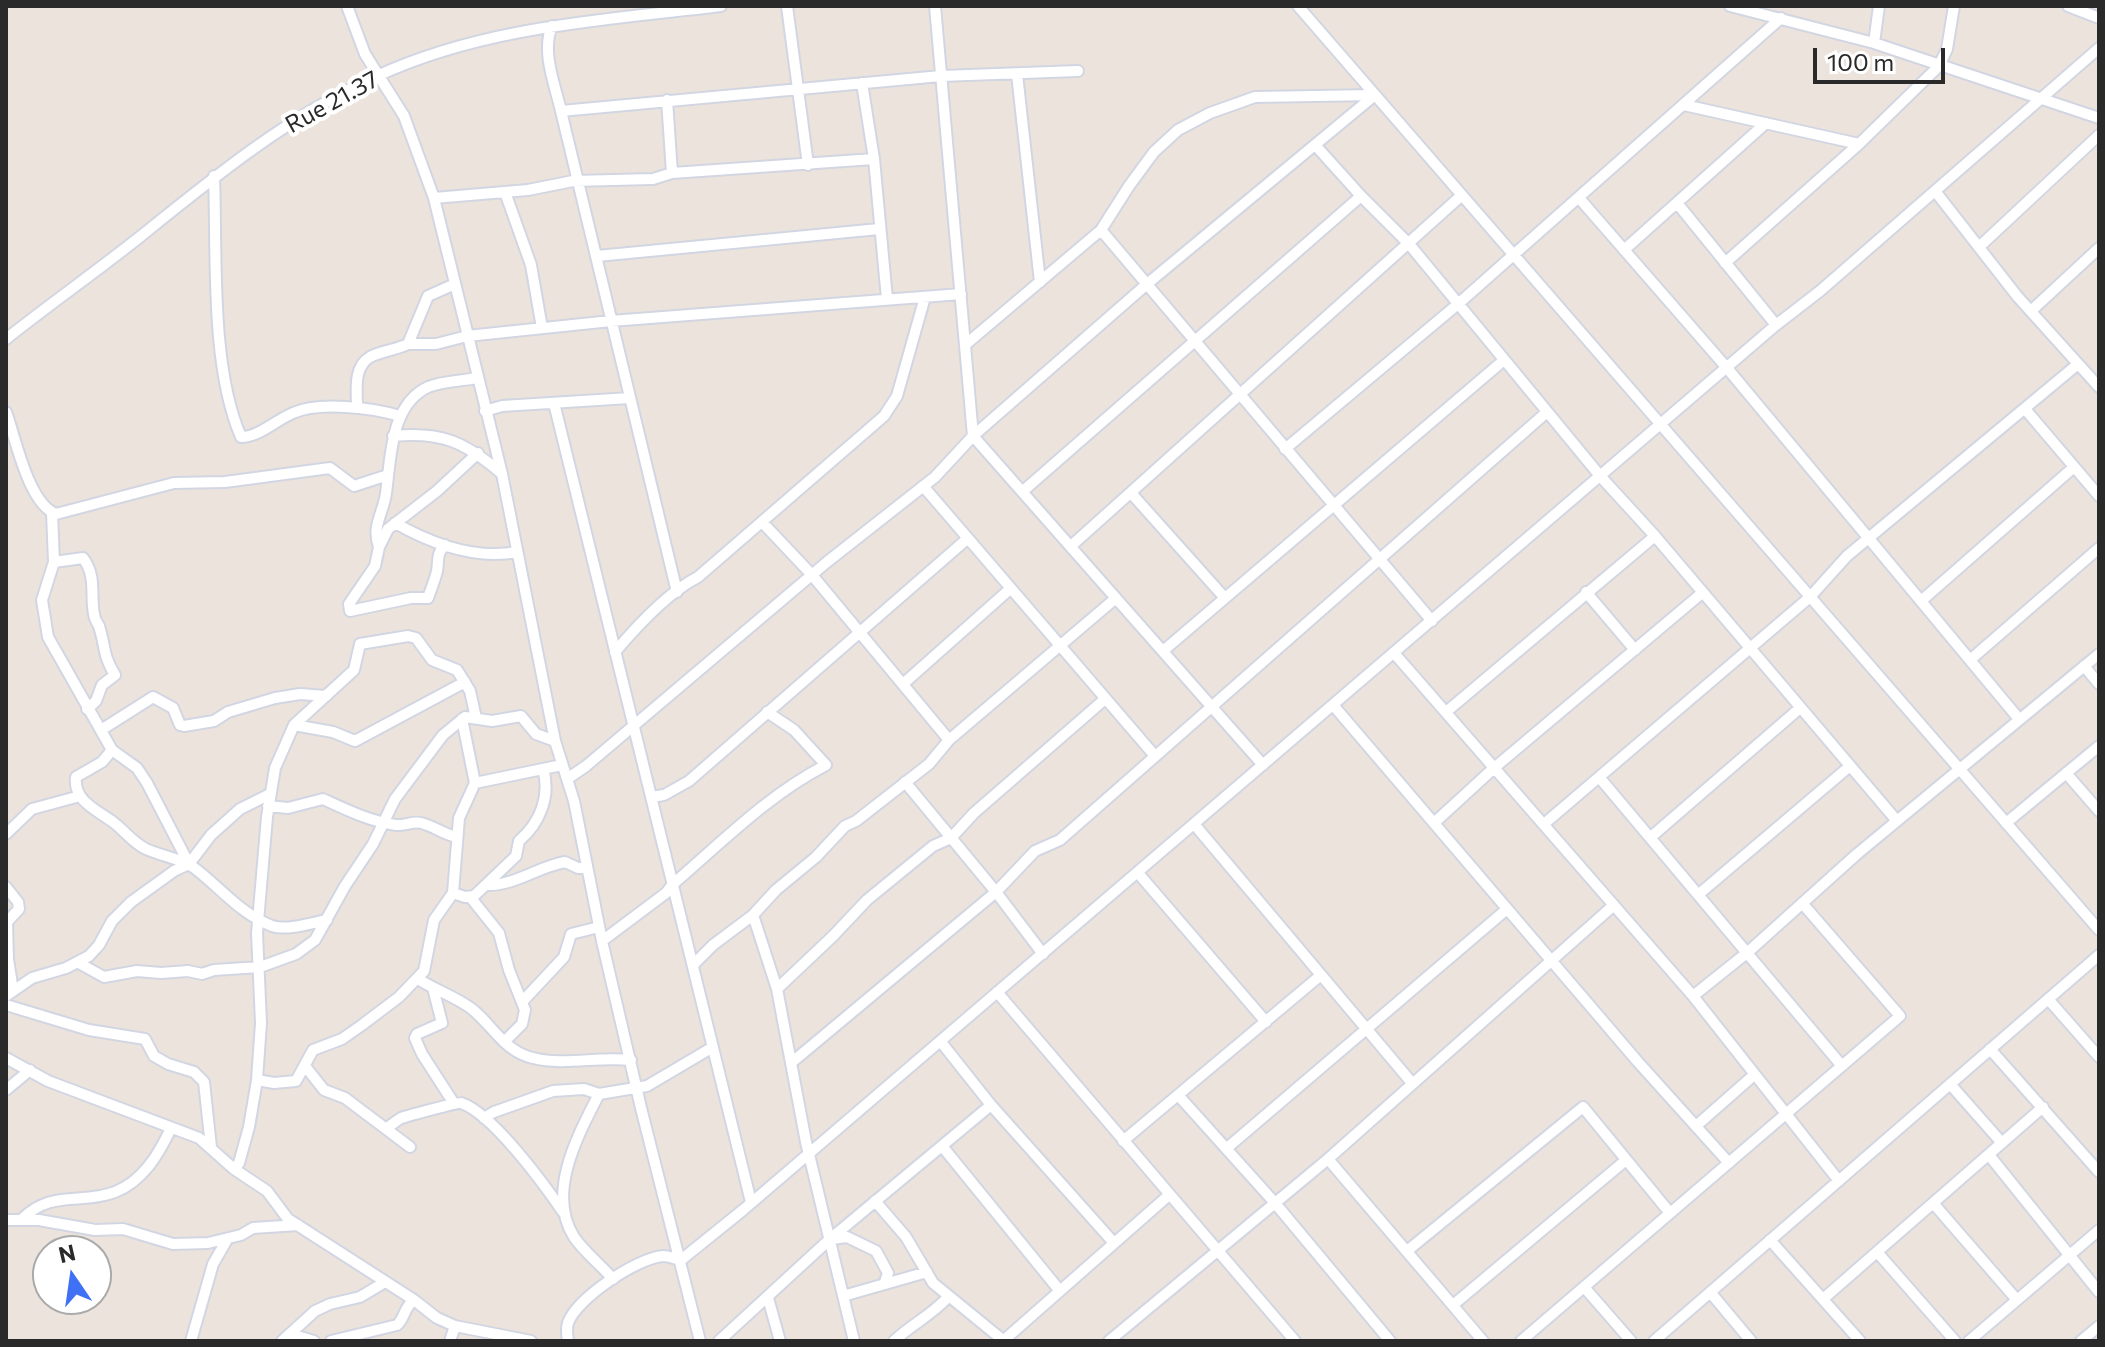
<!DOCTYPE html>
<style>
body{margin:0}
#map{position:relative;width:2105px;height:1347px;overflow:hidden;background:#ece4dc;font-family:Commissioner,sans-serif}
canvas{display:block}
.frame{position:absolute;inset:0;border:8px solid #2a2a2a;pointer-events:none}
.north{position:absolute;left:32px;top:1235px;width:80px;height:80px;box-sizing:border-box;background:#fff;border:2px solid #aaa;border-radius:50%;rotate:347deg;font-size:22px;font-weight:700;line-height:32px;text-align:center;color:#2a2a2a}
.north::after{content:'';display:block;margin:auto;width:28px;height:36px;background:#4071f5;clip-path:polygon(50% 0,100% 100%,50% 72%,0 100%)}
.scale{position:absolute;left:1813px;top:48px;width:132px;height:36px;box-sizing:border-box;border:4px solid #2a2a2a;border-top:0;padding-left:10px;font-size:24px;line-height:28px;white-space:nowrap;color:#2a2a2a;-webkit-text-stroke:6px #fff;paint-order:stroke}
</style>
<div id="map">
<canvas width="2105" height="1347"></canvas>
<div class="frame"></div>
<div class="north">N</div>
<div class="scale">100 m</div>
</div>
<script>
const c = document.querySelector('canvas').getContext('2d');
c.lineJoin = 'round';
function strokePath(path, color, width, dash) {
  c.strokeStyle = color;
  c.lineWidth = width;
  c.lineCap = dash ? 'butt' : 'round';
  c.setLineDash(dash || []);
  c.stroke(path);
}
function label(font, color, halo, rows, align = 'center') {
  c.font = font + ' Commissioner,sans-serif';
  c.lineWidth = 8;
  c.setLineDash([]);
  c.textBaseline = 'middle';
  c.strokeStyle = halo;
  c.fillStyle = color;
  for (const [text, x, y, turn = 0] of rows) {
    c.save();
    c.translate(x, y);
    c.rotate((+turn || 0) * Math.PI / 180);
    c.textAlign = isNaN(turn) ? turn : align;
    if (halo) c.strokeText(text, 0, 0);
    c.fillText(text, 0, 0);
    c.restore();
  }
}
const street = new Path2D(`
 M347 6 365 54 404 116 434 198 502 474 555 741 574 801 602 941 641 1108 700 1341
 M787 6 808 165
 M935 6 973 436 1263 765
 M1298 6 2099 930
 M1730 6 1874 43 2099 118
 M2068 6 2099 18
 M552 26C541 51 555 85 561 111L677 592
 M1874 43 1879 6
 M1017 74 1040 282
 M862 83 874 159 887 299
 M667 100 672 173
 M1684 105 1859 144
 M561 111 941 76 1078 71
 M1316 146 1361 196 1409 244 1601 477 1655 536 1897 821
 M214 176C217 254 210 366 241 437 259 437 276 420 293 413 319 401 373 408 400 416
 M1935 191 2017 296 2099 387
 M505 192 531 265 542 328
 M434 198 528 190 573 181 653 179 672 173 874 159
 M1579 198 1727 368 2019 719
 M1677 203 1776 325
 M1101 230 1432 621
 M1979 247 2099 135
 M1624 250 1766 123
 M597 256 879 229
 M1725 263 1859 144 1939 66 1947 49 1954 6
 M2032 310 2099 248
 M6 339C50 304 97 271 141 236 214 177 290 115 377 76 485 26 605 20 721 6
 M408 344H436L467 336 611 321 961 294
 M965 345 1101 230 1129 186 1154 152 1178 130 1210 113 1255 97 1375 95
 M554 403 751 1202
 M357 407C357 391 353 367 370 357 381 351 396 350 408 344L428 296 455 284
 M2025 409 2099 496
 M485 411 502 406 630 398
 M6 412C16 439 28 503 56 514L174 483 225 482 330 468 354 486 388 475
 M393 436C441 431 465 442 501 473
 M1285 449 1458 304 1781 18
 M923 486 1155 756
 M1023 491 1361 196
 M1131 493 1224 597
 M52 513 54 562 42 600 48 637 112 750 137 768 147 783 189 864
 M762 522 812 575 949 740
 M395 523C432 544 474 560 517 552
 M445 545C436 554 439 560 437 571 435 580 431 589 428 598H411L350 611 349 604 375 566 379 547 388 529 437 491 478 453
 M1071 546 1462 195
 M379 547C371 526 384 512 386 493 391 458 390 405 428 387 442 381 462 381 477 378
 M54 562 83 558C97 577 90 594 94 614 95 621 96 620 99 626 106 647 102 654 115 675L102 685 96 701 87 709
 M1586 592 1635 650
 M1921 601 2074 467
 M1163 651 1504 360
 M615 652C636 627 669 592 698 577L884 416 897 396 925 297
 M1394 653 1693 996 1839 1181
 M1970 660 2099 548
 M2084 666 2099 684
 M903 684 1010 589
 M1333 705 1638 1062 1729 1163
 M1446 712 1655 536
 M462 719 475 783 562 765
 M294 725 333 732 355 741 465 682
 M101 730 153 697 173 708 180 725 184 726 214 721 228 712 275 698 300 694 326 696
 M112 750 102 762 76 777C73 801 97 810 113 822 124 830 133 843 146 849 161 856 179 858 193 867 219 886 240 914 272 926 287 931 311 923 327 920
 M2066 773 2099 811
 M1599 777 1842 1066
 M567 779 586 766 827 562 935 477 973 436 1147 284 1375 95
 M905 782 996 892 1043 954
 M651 797 664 795 689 781 967 539
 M268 806 288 808 323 799C347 810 369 821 396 825 404 826 413 821 421 823 434 826 444 835 457 837
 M1434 823 1494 768 1702 593
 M2006 823 2099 746
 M1194 824 1412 1083
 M1544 824 1810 597 1847 556 2078 364
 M6 834 32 809 80 796
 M1651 837 1800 708
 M1138 873 1266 1022
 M486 885C515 886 537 867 565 862L578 868H587
 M6 887 18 902 19 909 7 922 8 959 13 991
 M453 893 465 897 474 896 516 856 519 841C540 823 551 796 543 769
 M1699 894 1850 766
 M471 898 499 933 509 970 525 1010 522 1024 504 1042
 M753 915 777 989 806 1142 854 1341
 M602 941 666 893 673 884C722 842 768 795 826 765L794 730 767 712
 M77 962 104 977 137 971 161 973 188 971 202 974 214 970 260 967 296 954 315 940 345 886 373 844 395 799 443 735 465 717 492 721 521 716 536 734 555 741
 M693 965 713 945 753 915 776 890 816 857 845 826 856 821 929 764 949 740 1116 598
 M418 979C435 990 456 997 472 1009 493 1026 505 1052 533 1058 565 1066 598 1056 631 1060
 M433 988 442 1023 417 1034 415 1038 422 1054 453 1102
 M777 989 833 936 867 900 933 846 951 838 974 813 1105 699
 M997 992 1295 1341
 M6 996 32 978 66 968 89 956 99 945 112 921 131 902 174 871 189 864 211 835 240 809 270 794
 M1693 996 1748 952 1857 854 2099 654
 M2048 999 2099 1057
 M522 1002 564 957 571 934 599 927
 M6 1005 89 1030 145 1039 154 1056 168 1064 194 1072 204 1082 211 1147
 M941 1042 991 1105 1114 1243
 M1990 1049 2099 1172
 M6 1058 48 1081 199 1138 234 1169 267 1191 288 1219 414 1300 437 1318 455 1326 531 1341
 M791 1063 996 892 1035 851 1060 840 1547 412
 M305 1066 324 1090 345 1098 410 1147
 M257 1080 274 1083 296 1081 313 1050 342 1039 362 1025 399 997 424 971 434 920 453 893 459 818 475 783
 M1950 1084 2002 1143
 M6 1090 30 1070
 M599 1094C578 1135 546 1193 574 1237 584 1252 601 1265 613 1279
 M1178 1095 1275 1203 1390 1341
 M484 1118 494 1112 553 1091 584 1089 599 1094 647 1086 713 1047
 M1696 1126 1754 1075
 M386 1129C391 1125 396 1121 401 1118 407 1116 458 1102 461 1103 492 1113 544 1184 563 1212
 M1123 1141 1321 975
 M942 1146 1060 1291
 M1227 1148 1507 909
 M1989 1155 2099 1292
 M1328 1159 1483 1341
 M234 1169 239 1163 249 1127 257 1080 261 1023 257 933 267 817 275 768 294 725 354 670 360 644 408 636 416 638 432 660 457 670 470 691 476 718
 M875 1201 906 1237 933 1283 1004 1341
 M1933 1203 2017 1300
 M22 1219C52 1189 81 1205 115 1192 143 1181 159 1154 171 1128
 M6 1220H39L95 1230 123 1229 173 1244 208 1243 241 1235 253 1228 298 1225
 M832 1239 847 1237 876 1251 888 1273 885 1282
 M1770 1240 1860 1341
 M1407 1251 1583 1107 1670 1213
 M1877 1252 1955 1341
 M1584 1287 1631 1341
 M1710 1292 1751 1341
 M843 1296 927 1272
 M768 1298 780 1341
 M1823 1299 2043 1107
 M1453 1305 1626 1160
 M290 1334 314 1341
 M191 1341 213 1264 228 1238
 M282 1341 315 1311 330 1304 360 1297 385 1282
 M331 1341 397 1325C405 1318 404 1307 414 1300
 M450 1341 455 1326
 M568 1341C567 1334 566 1329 568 1323 577 1298 637 1258 663 1256 669 1256 675 1259 681 1260L743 1210 1776 325 1820 291 2099 48
 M719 1341 830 1239 991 1105
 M894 1341C912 1324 932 1315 948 1297
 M1003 1341 1169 1195
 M1109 1341 1328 1159 1614 905
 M1521 1341 1900 1016 1802 903
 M1654 1341 2099 955
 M1969 1341 2099 1230
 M2081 1341 2099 1326`);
const streetNames = [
 ["Rue 21.37",332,102,-29]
];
strokePath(street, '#d2d6e2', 14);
strokePath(street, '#fff', 10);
label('24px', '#2a2a2a', '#fff', streetNames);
</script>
